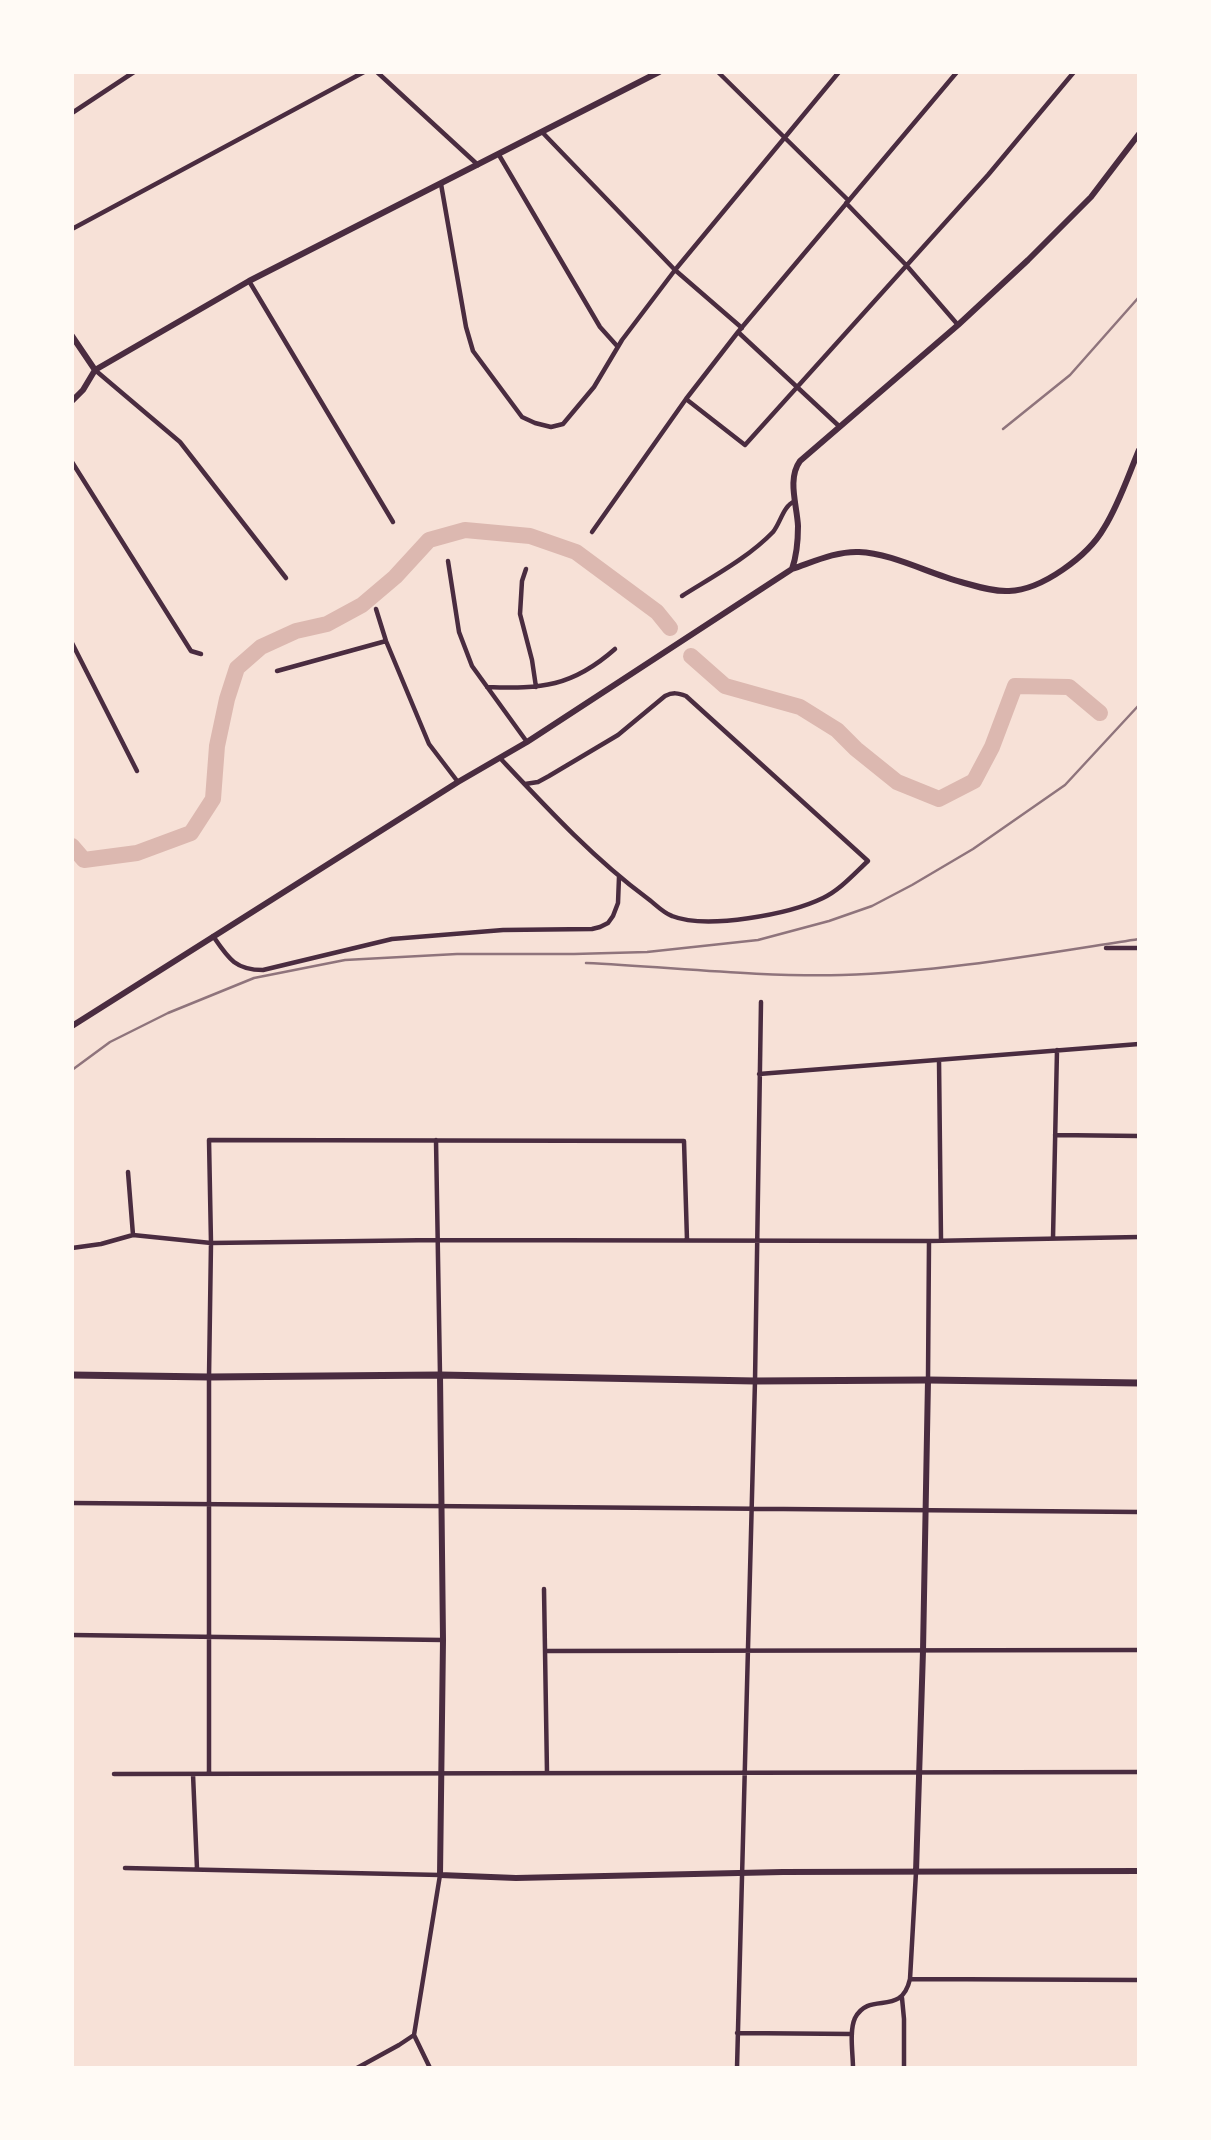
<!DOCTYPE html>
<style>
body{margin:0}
#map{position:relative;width:1211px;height:2140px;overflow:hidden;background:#f7e1d7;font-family:"IBM Plex Sans",sans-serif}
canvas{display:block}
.frame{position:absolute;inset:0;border:74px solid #fffaf5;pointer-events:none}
</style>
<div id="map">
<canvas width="1211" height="2140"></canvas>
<div class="frame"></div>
</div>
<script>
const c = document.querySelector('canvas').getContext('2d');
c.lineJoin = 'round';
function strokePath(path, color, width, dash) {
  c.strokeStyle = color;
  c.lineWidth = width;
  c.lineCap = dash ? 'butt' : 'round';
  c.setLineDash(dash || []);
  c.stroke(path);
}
const river = new Path2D(`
 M691 656 725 686 800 707 837 730 856 749 897 782 939 799 974 781 992 747 1015 686 1069 687 1100 713
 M72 846 84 860 137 853 191 833 213 799 217 746 227 699 237 668 261 647 296 631 327 624 362 605 395 577 429 540 465 530 530 536 576 552 657 612 670 628`);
const minor = new Path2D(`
 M377 72 478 165
 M718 72 848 200
 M72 113 134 72
 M542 132 675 270 742 328
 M499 155 600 327 618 347
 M441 184 466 327 473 351 522 417 535 423 551 427 563 424 594 387 622 340 675 270 839 72
 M846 203 907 266 958 325
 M72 229 364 72
 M249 281 393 522
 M738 332 840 427
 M95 370 180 442 286 578
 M686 399 745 445 988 175 1074 72
 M72 462 191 651 201 654
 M592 532 686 399 738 332 957 72
 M448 561 459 632 472 666 527 742
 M526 569 522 581 520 614 532 660 536 687
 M682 596C712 577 748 558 773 532 781 522 783 506 795 501
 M376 609 386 641 429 744 458 782
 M72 643 137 771
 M277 671 386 641
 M487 687C541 689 572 687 615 649
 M500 758C546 807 593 858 647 898 654 903 663 913 672 916 707 930 790 914 823 898 840 890 854 874 868 861L686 696C678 693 673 692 665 696L618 735 549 776 538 782 525 784
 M213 936C228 958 235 970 263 970L392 939 503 930 592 929 600 927 608 923 613 916 618 903 619 877
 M1106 948H1139
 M939 1060 941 1240
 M759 1074 1139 1044
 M1055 1135 1139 1136
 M436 1140 440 1375
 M128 1172 133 1235
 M1053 1238 1057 1050
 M72 1248 101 1244 133 1235 211 1243 437 1240 929 1241 1139 1237
 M928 1380 929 1241
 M72 1503 1139 1512
 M544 1589 547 1773
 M72 1635 443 1640
 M545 1651 1139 1650
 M114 1774 1139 1772
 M193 1774 197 1869
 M209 1774V1377L211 1243 209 1140 684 1141 687 1240
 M125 1868 440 1875 414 2035 430 2068
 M910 1979 1139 1980
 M902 1998 904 2019V2068
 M737 2033 852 2034
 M357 2068 399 2045 414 2035
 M737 2068 755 1381 761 1002
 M853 2068C853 2054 849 2031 855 2018 870 1990 901 2018 910 1979L916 1872`);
const tertiary = new Path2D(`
 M72 336 95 370
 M72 401 83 390 95 370 249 281 659 72
 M792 569C797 555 798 541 798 526 797 505 787 479 800 461L958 325 1028 260 1091 197 1139 134
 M72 1026 458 782 527 742 792 569C813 562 836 551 859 552 891 553 930 574 961 582 976 586 993 592 1009 591 1042 590 1088 556 1104 528 1119 504 1128 476 1139 450
 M440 1375 443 1640 440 1875 516 1878 783 1872 1139 1871
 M916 1872 923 1651 928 1380`);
const secondary = new Path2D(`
 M72 1375 209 1377 440 1375 755 1381 928 1380 1139 1383`);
const rail = new Path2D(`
 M1003 429 1070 375 1139 297
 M586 963C671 967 756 977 842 975 942 972 1041 954 1139 939
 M72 1070 110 1042 168 1013 254 978 345 960 457 954H574L647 952 758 940 829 921 872 906 912 885 973 849 1065 785 1139 705`);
strokePath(river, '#dcb8b0', 16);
strokePath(minor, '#4a2c40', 4.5);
strokePath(tertiary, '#4a2c40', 6);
strokePath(secondary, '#4a2c40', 7);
strokePath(rail, '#8f747c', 2.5);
</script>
